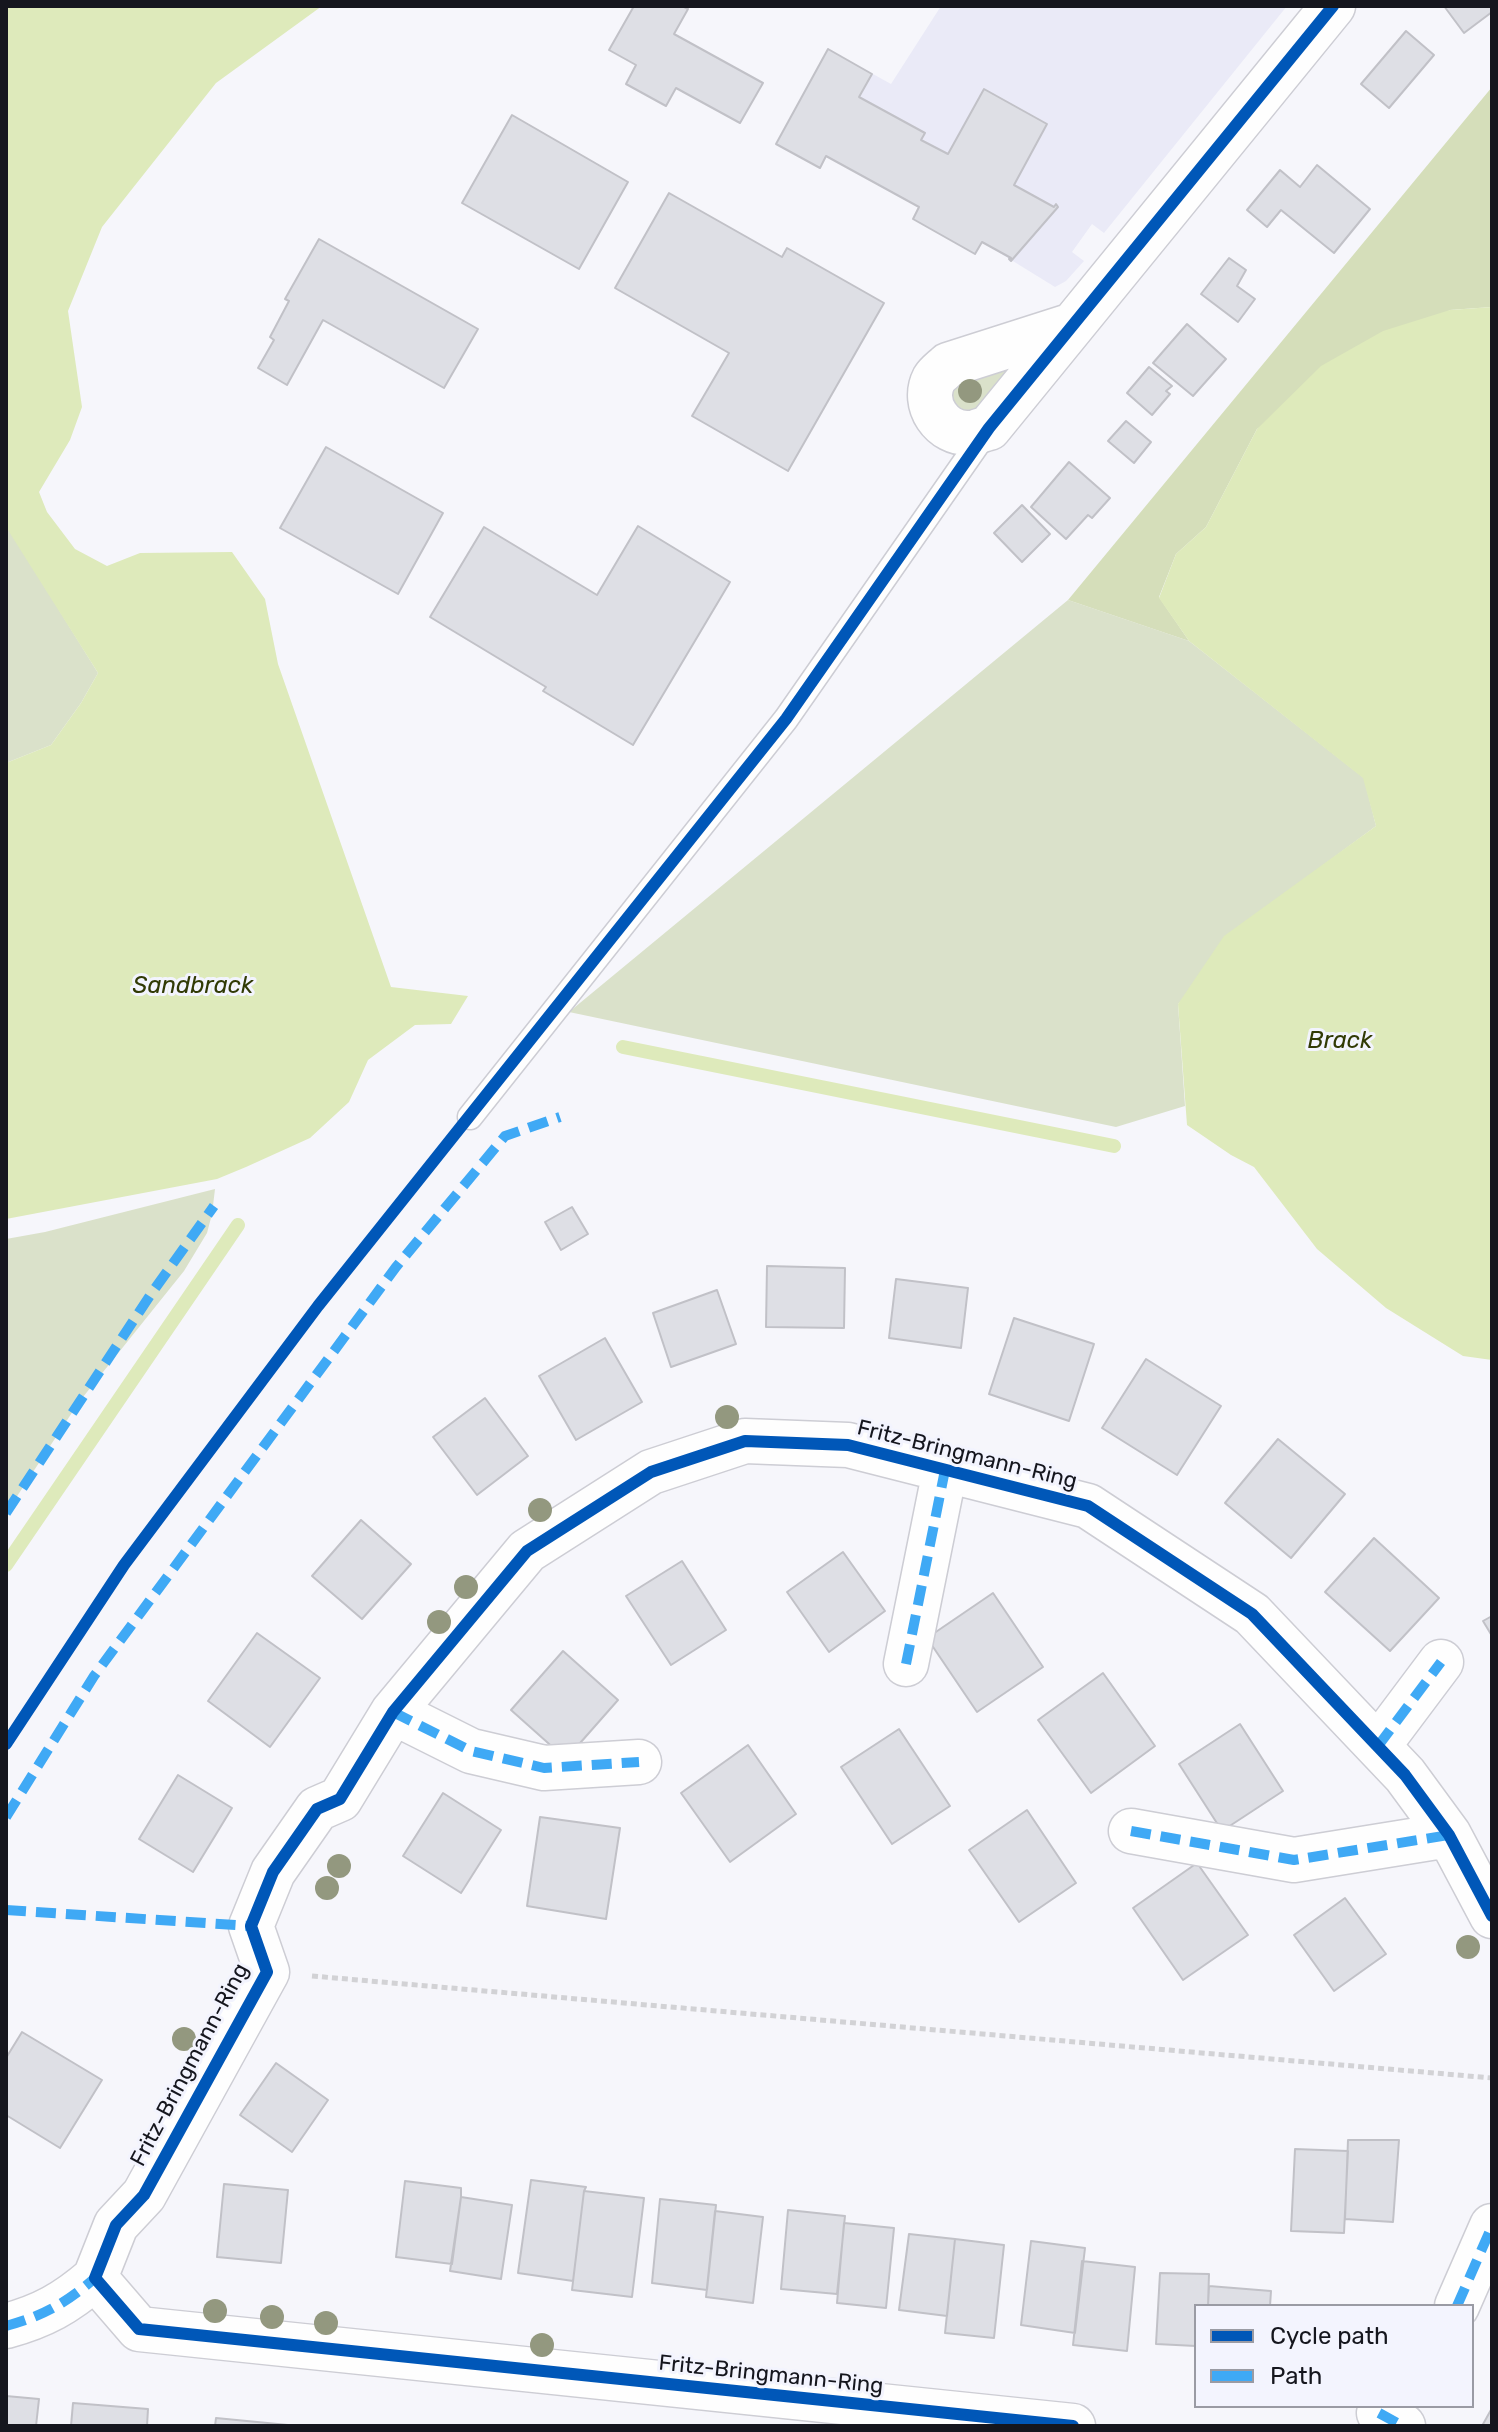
<!DOCTYPE html>
<style>
body{margin:0}
#map{position:relative;width:1498px;height:2432px;overflow:hidden;background:#f6f6fb;font-family:Rubik,sans-serif}
canvas{display:block}
.frame{position:absolute;inset:0;border:8px solid #15161e;pointer-events:none}
.legend{position:absolute;left:1194px;top:2304px;width:280px;height:104px;box-sizing:border-box;background:#f3f4fe;border:2px solid #9a9ba4;margin:0;padding:10px 14px;list-style:none;font-size:24px;color:#15161e}
.legend li{display:flex;align-items:center;gap:16px;height:40px}
.legend b{width:40px;border:2px solid #9a9ba4}
</style>
<div id="map">
<canvas width="1498" height="2432"></canvas>
<div class="frame"></div>
<ul class="legend">
<li><b style="height:10px;background:#0057b8"></b>Cycle path</li>
<li><b style="height:10px;background:#3fa9f5"></b>Path</li>
</ul>
</div>
<script>
const c = document.querySelector('canvas').getContext('2d');
c.lineJoin = 'round';
function paint(path, color) {
  c.fillStyle = color;
  c.fill(path, 'evenodd');
}
function strokePath(path, color, width, dash) {
  c.strokeStyle = color;
  c.lineWidth = width;
  c.lineCap = dash ? 'butt' : 'round';
  c.setLineDash(dash || []);
  c.stroke(path);
}
function label(font, color, halo, rows, align = 'center') {
  c.font = font + ' Rubik,sans-serif';
  c.lineWidth = 6;
  c.setLineDash([]);
  c.textBaseline = 'middle';
  c.strokeStyle = halo;
  c.fillStyle = color;
  for (const [text, x, y, turn = 0] of rows) {
    c.save();
    c.translate(x, y);
    c.rotate((+turn || 0) * Math.PI / 180);
    c.textAlign = isNaN(turn) ? turn : align;
    if (halo) c.strokeText(text, 0, 0);
    c.fillText(text, 0, 0);
    c.restore();
  }
}
const built = new Path2D(`
 M941 6H1287L1104 233 1092 224 1072 252 1084 261 1066 281 1055 287 982 242 975 254 913 219 919 207 827 156 820 168 776 144 828 49 891 84Z`);
const green = new Path2D(`
 M1026 356 978 410 968 412 954 407 948 396 953 385Z
 M7 526 98 673 81 703 51 745 6 763Z
 M1068 600 1189 641 1364 778 1376 826 1326 863 1178 1004 1185 1106 1116 1127 569 1012Z
 M215 1189 212 1214 207 1233 184 1271 79 1402 6 1513V1239L45 1232Z`);
const forest = new Path2D(`
 M1492 87V307L1450 310 1257 429 1206 527 1176 554 1159 597 1189 641 1068 600Z`);
const water = new Path2D(`
 M6 6H322L216 83 102 227 68 311 82 407 70 440 39 492 47 512 75 549 107 566 140 553 232 552 265 599 278 664 391 987 468 996 451 1024 415 1025 368 1060 349 1102 310 1138 246 1167 217 1179 6 1219V763L51 745 81 703 98 673 6 527Z
 M1492 307V1360L1463 1356 1386 1308 1317 1249 1254 1167 1231 1155 1187 1125 1178 1004 1224 936 1376 826 1363 778 1189 641 1159 598 1176 554 1206 527 1257 429 1321 366 1383 331 1450 310Z`);
const stream = new Path2D(`
 M623 1047 1114 1146
 M6 1565 238 1225`);
const building = new Path2D(`
 M634 6H682L688 9 674 34 763 83 740 123 676 88 666 106 626 84 636 65 609 50Z
 M1444 6H1492V12L1464 33Z
 M1406 31 1434 55 1389 108 1361 84Z
 M828 49 872 74 859 97 925 133 921 140 948 154 984 89 1047 124 1014 185 1054 207 1056 204 1058 207 1011 261 1009 259 1011 258 982 242 975 254 913 219 919 207 826 156 820 168 776 144Z
 M512 115 628 182 579 269 462 203Z
 M1317 165 1370 209 1334 253 1281 210 1267 227 1247 210 1280 170 1300 187Z
 M669 193 782 257 787 248 884 303 788 471 692 416 729 353 615 288Z
 M319 239 478 329 444 388 323 320 287 385 258 368 274 340 270 337 289 301 285 299Z
 M1229 258 1246 270 1237 286 1255 299 1238 322 1201 294Z
 M1187 324 1226 359 1193 396 1153 363Z
 M1149 367 1172 386 1166 391 1170 394 1152 415 1127 393Z
 M1126 421 1151 442 1134 463 1108 441Z
 M326 447 443 513 398 594 280 528Z
 M1069 462 1110 498 1092 518 1088 515 1066 539 1031 507Z
 M1022 505 1050 534 1022 562 994 533Z
 M638 526 730 582 633 745 543 691 546 687 430 617 484 527 597 595Z
 M572 1207 588 1234 561 1250 545 1222Z
 M767 1266 845 1268 844 1328 766 1327Z
 M896 1279 968 1288 961 1348 889 1338Z
 M717 1290 736 1344 671 1367 653 1313Z
 M1014 1318 1094 1344 1069 1421 989 1394Z
 M605 1338 642 1402 576 1440 539 1376Z
 M1146 1359 1221 1406 1177 1475 1102 1428Z
 M485 1398 528 1456 477 1495 433 1437Z
 M1278 1439 1345 1494 1291 1558 1225 1503Z
 M361 1520 411 1564 362 1619 312 1576Z
 M1374 1538 1439 1598 1390 1651 1325 1592Z
 M843 1552 885 1611 829 1652 787 1592Z
 M682 1561 726 1630 671 1665 626 1596Z
 M993 1593 1043 1667 977 1712 927 1638Z
 M1492 1616V1636L1483 1621Z
 M257 1633 320 1678 270 1747 208 1701Z
 M563 1651 618 1700 566 1759 511 1710Z
 M1103 1673 1155 1746 1091 1793 1038 1720Z
 M1240 1724 1283 1791 1222 1831 1179 1764Z
 M899 1729 950 1806 892 1844 841 1767Z
 M748 1745 796 1814 730 1862 681 1793Z
 M178 1775 232 1808 193 1872 139 1839Z
 M443 1793 501 1830 461 1893 403 1856Z
 M1027 1810 1076 1883 1019 1922 969 1850Z
 M540 1817 620 1828 606 1919 527 1906Z
 M1197 1863 1248 1935 1183 1980 1133 1908Z
 M1345 1898 1386 1954 1334 1991 1294 1935Z
 M22 2032 102 2080 60 2148 6 2115V2058Z
 M276 2063 328 2100 292 2152 240 2115Z
 M1348 2140H1399L1393 2222 1345 2219Z
 M1295 2149 1348 2151 1344 2233 1291 2231Z
 M531 2180 586 2187 584 2191 573 2281 518 2273Z
 M405 2181 461 2188V2197L452 2264 396 2257Z
 M224 2184 288 2190 281 2263 217 2257Z
 M584 2191 644 2198 632 2297 572 2290Z
 M461 2197 512 2205 501 2279 450 2271Z
 M660 2199 716 2205 707 2290 652 2283Z
 M788 2210 845 2216 837 2294 781 2289Z
 M715 2211 763 2217 753 2303 706 2297Z
 M844 2223 894 2228 886 2308 837 2303Z
 M909 2234 955 2239 947 2316 899 2310Z
 M955 2239 1004 2245 994 2338 945 2333Z
 M1031 2241 1085 2248 1075 2333 1021 2325Z
 M1082 2261 1135 2267 1127 2351 1073 2345Z
 M1160 2273 1209 2274 1208 2306H1196V2346L1156 2344Z
 M1209 2286 1271 2291 1270 2306H1208Z
 M6 2396 39 2399 36 2426H6Z
 M73 2403 148 2409 147 2426H71Z
 M1492 2408V2426H1482Z
 M216 2418 288 2425V2426H215Z`);
const path = new Path2D(`
 M312 1976 1492 2078`);
const service = new Path2D(`
 M470 1117 786 719 988 429`);
const minor = new Path2D(`
 M1070 326 948 365C944 369 937 374 934 379 921 404 942 435 970 433 976 433 983 429 989 428L1333 6
 M906 1664 945 1470
 M393 1712 471 1751 544 1768 639 1762
 M1378 1746 1441 1662
 M1131 1831 1294 1860 1449 1835
 M1457 2306 1492 2226
 M6 2326C43 2316 66 2303 95 2278
 M1379 2413 1403 2426
 M1073 2426 139 2329 95 2278 116 2225 144 2195 267 1972 251 1926 273 1872 317 1809 340 1799 393 1712 527 1551 651 1472 745 1441 848 1445 1088 1506 1252 1614 1405 1775 1449 1835 1492 1916`);
const quiet = new Path2D(`
 M6 1513 151 1294 214 1206
 M906 1664 945 1470
 M393 1712 471 1751 544 1768 639 1762
 M1378 1746 1441 1662
 M6 1817 94 1676 396 1267 505 1136 560 1117
 M1131 1831 1294 1860 1449 1835
 M6 1910 251 1926
 M1457 2306 1492 2226
 M6 2326C43 2316 66 2303 95 2278
 M1379 2413 1403 2426`);
const cycleway = new Path2D(`
 M6 1744 124 1565 318 1306 786 719 989 428 1333 6
 M1073 2426 139 2329 95 2278 116 2225 144 2195 267 1972 251 1926 273 1872 317 1809 340 1799 393 1712 527 1551 651 1472 745 1441 848 1445 1088 1506 1252 1614 1405 1775 1449 1835 1492 1916`);
const trees = [
 [970,391],
 [727,1417],
 [540,1510],
 [466,1587],
 [439,1622],
 [339,1866],
 [327,1888],
 [1468,1947],
 [184,2039],
 [215,2311],
 [272,2317],
 [326,2323],
 [542,2345]
];
const streetNames = [
 ["Fritz-Bringmann-Ring",967,1455,14],
 ["Fritz-Bringmann-Ring",190,2065,-62],
 ["Fritz-Bringmann-Ring",771,2375,6]
];
const waterNames = [
 ["Sandbrack",193,986],
 ["Brack",1340,1041]
];
paint(built, '#eaeaf7');
paint(green, '#dae1ca');
paint(forest, '#d5deba');
paint(water, '#deeabb');
strokePath(stream, '#deeabb', 14);
paint(building, '#dedfe5');
strokePath(building, '#c1c1c7', 2);
strokePath(service, '#cdcdd4', 27);
strokePath(minor, '#cdcdd4', 47);
strokePath(path, '#d2d2d5', 5, [6, 4]);
strokePath(service, '#fefefe', 24);
strokePath(minor, '#fefefe', 44);
strokePath(quiet, '#3fa9f5', 10, [20, 10]);
strokePath(cycleway, '#0057b8', 12);
c.fillStyle = '#93987f';
for (const [x, y] of trees) {
  c.beginPath();
  c.arc(x, y, 12, 0, 2 * Math.PI);
  c.fill();
}
label('22px', '#15161e', '#f3f4fe', streetNames);
label('italic 24px', '#313a05', '#f3f4fe', waterNames);
</script>
